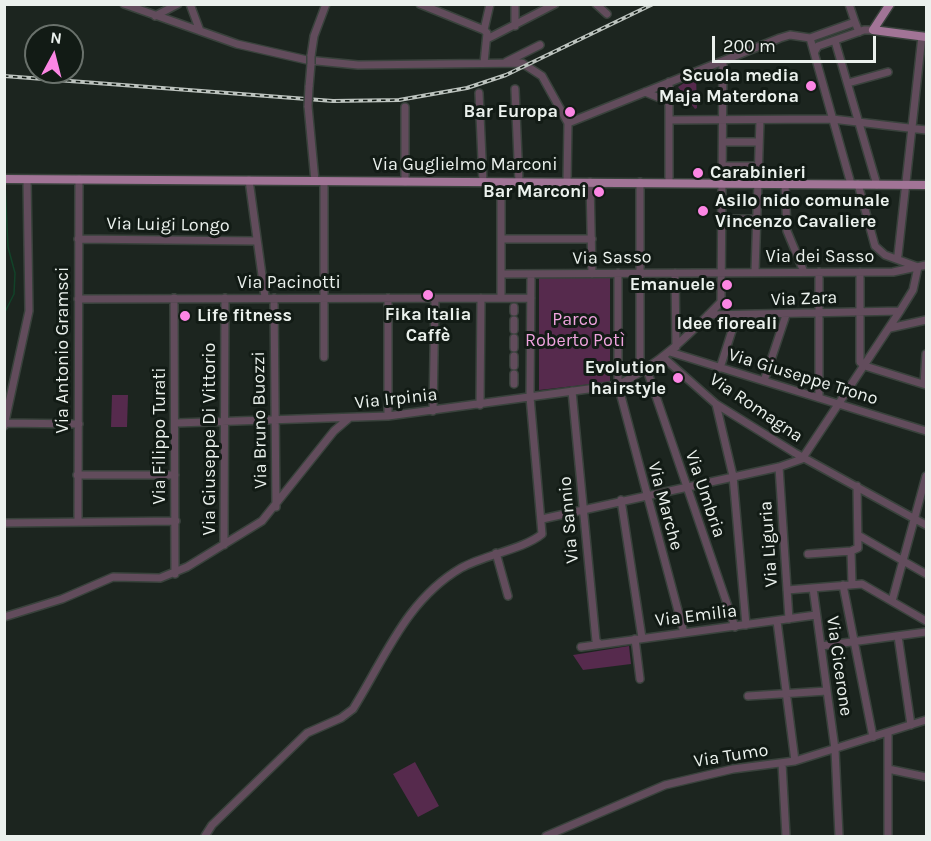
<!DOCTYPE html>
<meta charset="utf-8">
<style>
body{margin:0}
#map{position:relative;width:931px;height:841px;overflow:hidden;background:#1c251f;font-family:Karla,sans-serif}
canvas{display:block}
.frame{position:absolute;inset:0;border:6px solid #ebf1ed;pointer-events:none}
.north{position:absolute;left:24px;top:24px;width:60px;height:60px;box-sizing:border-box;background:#121b15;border:2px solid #69716b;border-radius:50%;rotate:7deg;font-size:16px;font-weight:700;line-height:24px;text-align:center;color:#ebf1ed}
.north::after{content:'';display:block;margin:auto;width:21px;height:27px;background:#fc86e4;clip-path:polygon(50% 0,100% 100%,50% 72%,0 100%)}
.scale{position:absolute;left:712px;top:36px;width:164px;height:27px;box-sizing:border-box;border:3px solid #ebf1ed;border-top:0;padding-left:8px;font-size:18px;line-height:21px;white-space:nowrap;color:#ebf1ed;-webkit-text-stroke:4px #121b15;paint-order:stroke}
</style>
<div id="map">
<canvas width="931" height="841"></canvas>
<div class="frame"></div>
<div class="north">N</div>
<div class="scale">200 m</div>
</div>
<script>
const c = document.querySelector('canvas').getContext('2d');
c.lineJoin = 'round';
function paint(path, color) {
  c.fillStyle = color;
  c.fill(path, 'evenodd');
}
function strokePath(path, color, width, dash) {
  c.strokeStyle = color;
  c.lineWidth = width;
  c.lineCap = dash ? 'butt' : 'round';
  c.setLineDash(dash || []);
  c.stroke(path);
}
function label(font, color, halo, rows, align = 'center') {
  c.font = font + ' Karla,sans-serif';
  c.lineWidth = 6;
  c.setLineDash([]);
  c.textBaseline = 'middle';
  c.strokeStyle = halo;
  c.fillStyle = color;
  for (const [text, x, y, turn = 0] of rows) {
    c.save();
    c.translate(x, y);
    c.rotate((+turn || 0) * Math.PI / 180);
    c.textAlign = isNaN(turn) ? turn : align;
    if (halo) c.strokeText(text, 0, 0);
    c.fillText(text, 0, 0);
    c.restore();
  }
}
const green = new Path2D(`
 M696 75 697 108 695 109 678 87Z
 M610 277V382L539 390V278Z
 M112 395H128L127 427H111Z
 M629 646 631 664 583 670 573 655Z
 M415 762 439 806 418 817 393 774Z`);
const stream = new Path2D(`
 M4 126 5 176
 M4 314 14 294 15 273 8 247 5 184`);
const minor = new Path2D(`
 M124 4 237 44 307 60 358 65 522 63 542 76 568 123 567 182
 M190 4 200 31
 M420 4 484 30
 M515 4V26
 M596 4 607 14
 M849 4 855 22
 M155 16 178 4
 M810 38 851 184
 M487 39 555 4
 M835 41 877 185
 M815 51 818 46 864 30H873
 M311 56 314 36 326 4
 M506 62 540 45
 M484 63 487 33 484 30 490 4
 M848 83 888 72
 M309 87 311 64
 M515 89 519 182
 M645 92 669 102
 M479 93 483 182
 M308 106 315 181
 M405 107V182
 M669 120 832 119 926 130
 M568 123 780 38 790 35 810 38 855 22 859 32
 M724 142H759
 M723 166H758
 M249 180 265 297
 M324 181V357
 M590 182 592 274
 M640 182V369
 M669 183V82
 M785 184 787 231 804 272
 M858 184 875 246 885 255 918 267
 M723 219H756
 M78 239 257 241
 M502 239H592
 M898 255 922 36
 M755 272 760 120
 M819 272V398
 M860 272V362L865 366 926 385
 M618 273V385L684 633
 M675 273 676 347
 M502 274 893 272 926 265
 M174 298 175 574
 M274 298 276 507
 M501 298V182
 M78 299 531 298
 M514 312V307
 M708 315 900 311
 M890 328 926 320
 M514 330V320
 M514 348V338
 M670 352 926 431
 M514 356V366
 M664 358 716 404 795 453 926 525
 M720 368 737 315
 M618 372 647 370 735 627
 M764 381 786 315
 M514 384V374
 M924 384 926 354
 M572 391 596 641 600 644
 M716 404 733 476 746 625
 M480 405 481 298
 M433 411 435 298
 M388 416V298
 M5 423 79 424
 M176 423 388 416 618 385C661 363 688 336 721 302L723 61
 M4 426 29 311 27 179
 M779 467 789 619
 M77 475H175
 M621 500 642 638
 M542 519 779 467 802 459 900 311 913 290 918 267
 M78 521 79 179
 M4 523 176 521
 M858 535 926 574
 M224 545 225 298
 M851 551 858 548 857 486
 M851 551 852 584
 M496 553 508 596
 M808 554 851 551
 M843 585 873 737
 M813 588 835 749 839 836
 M787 590 862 584 926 621
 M892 601 926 476
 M4 617 62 599 113 577 160 578 187 567 262 521 334 431 348 419
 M777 621 795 761
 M898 636 911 725
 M635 639 640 679
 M821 646 926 632
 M581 647 816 615
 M748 696 827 691
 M782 763 786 836
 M888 769 926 777
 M205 836 212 825 307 733 341 718 353 709C385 658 406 600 461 568 484 555 524 549 542 534L530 397 531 274
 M546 836 665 785 733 769 795 761 926 720
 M888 836V732`);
const major = new Path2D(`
 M890 4 873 30 926 37
 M4 179 926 185`);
const rail = new Path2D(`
 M4 76 333 101 399 100 467 88 506 75 653 4`);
const minorBridge = new Path2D(`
 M311 64V56
 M308 106 309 87`);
const markers = [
 [811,86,6,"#fc86e4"],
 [570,112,6,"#fc86e4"],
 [698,173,6,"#fc86e4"],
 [599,192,6,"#fc86e4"],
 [703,211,6,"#fc86e4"],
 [727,285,6,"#fc86e4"],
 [428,295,6,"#fc86e4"],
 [727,304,6,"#fc86e4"],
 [185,316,6,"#fc86e4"],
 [678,378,6,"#fc86e4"]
];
const poiNames = [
 ["Scuola media",799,76],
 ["Maja Materdona",799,97],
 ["Bar Europa",558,112],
 ["Carabinieri",710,173,"left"],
 ["Bar Marconi",587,192],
 ["Asilo nido comunale",715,201,"left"],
 ["Vincenzo Cavaliere",715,222,"left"],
 ["Emanuele",715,285],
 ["Fika Italia",428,315,"center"],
 ["Caffè",428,336,"center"],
 ["Life fitness",197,316,"left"],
 ["Idee floreali",727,324,"center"],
 ["Evolution",666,368],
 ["hairstyle",666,389]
];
const streetNames = [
 ["Via Guglielmo Marconi",465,165],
 ["Via Luigi Longo",168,225,1],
 ["Via dei Sasso",820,257],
 ["Via Sasso",612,258,-1],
 ["Via Pacinotti",289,283],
 ["Via Zara",804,299,-2],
 ["Via Antonio Gramsci",63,350,-90],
 ["Via Giuseppe Trono",803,377,17],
 ["Via Irpinia",396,399,-6],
 ["Via Romagna",756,408,34],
 ["Via Bruno Buozzi",260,420,-91],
 ["Via Filippo Turati",160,436,-90],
 ["Via Giuseppe Di Vittorio",210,439,-90],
 ["Via Umbria",705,494,71],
 ["Via Marche",665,506,75],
 ["Via Sannio",569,520,-95],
 ["Via Liguria",769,544,-94],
 ["Via Emilia",696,616,-7],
 ["Via Cicerone",839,666,82],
 ["Via Tumo",731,756,-9]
];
const parkNames = [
 ["Parco",575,320],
 ["Roberto Potì",575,341]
];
paint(green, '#562a4d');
strokePath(stream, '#124329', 1.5);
strokePath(minor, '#39423c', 10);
strokePath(major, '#39423c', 11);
strokePath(minor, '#624c5c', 7);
strokePath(major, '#a17496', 8);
strokePath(rail, '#bcc3be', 4);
strokePath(rail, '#121b15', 1.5, [4.5]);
strokePath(minorBridge, '#39423c', 10, []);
strokePath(minorBridge, '#624c5c', 7);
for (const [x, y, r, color] of markers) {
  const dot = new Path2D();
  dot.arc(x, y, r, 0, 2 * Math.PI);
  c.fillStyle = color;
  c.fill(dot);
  strokePath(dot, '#121b15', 2);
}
label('bold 18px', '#ebf1ed', '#121b15', poiNames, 'right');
label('18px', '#ebf1ed', '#121b15', streetNames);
label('18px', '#efa3de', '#121b15', parkNames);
</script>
